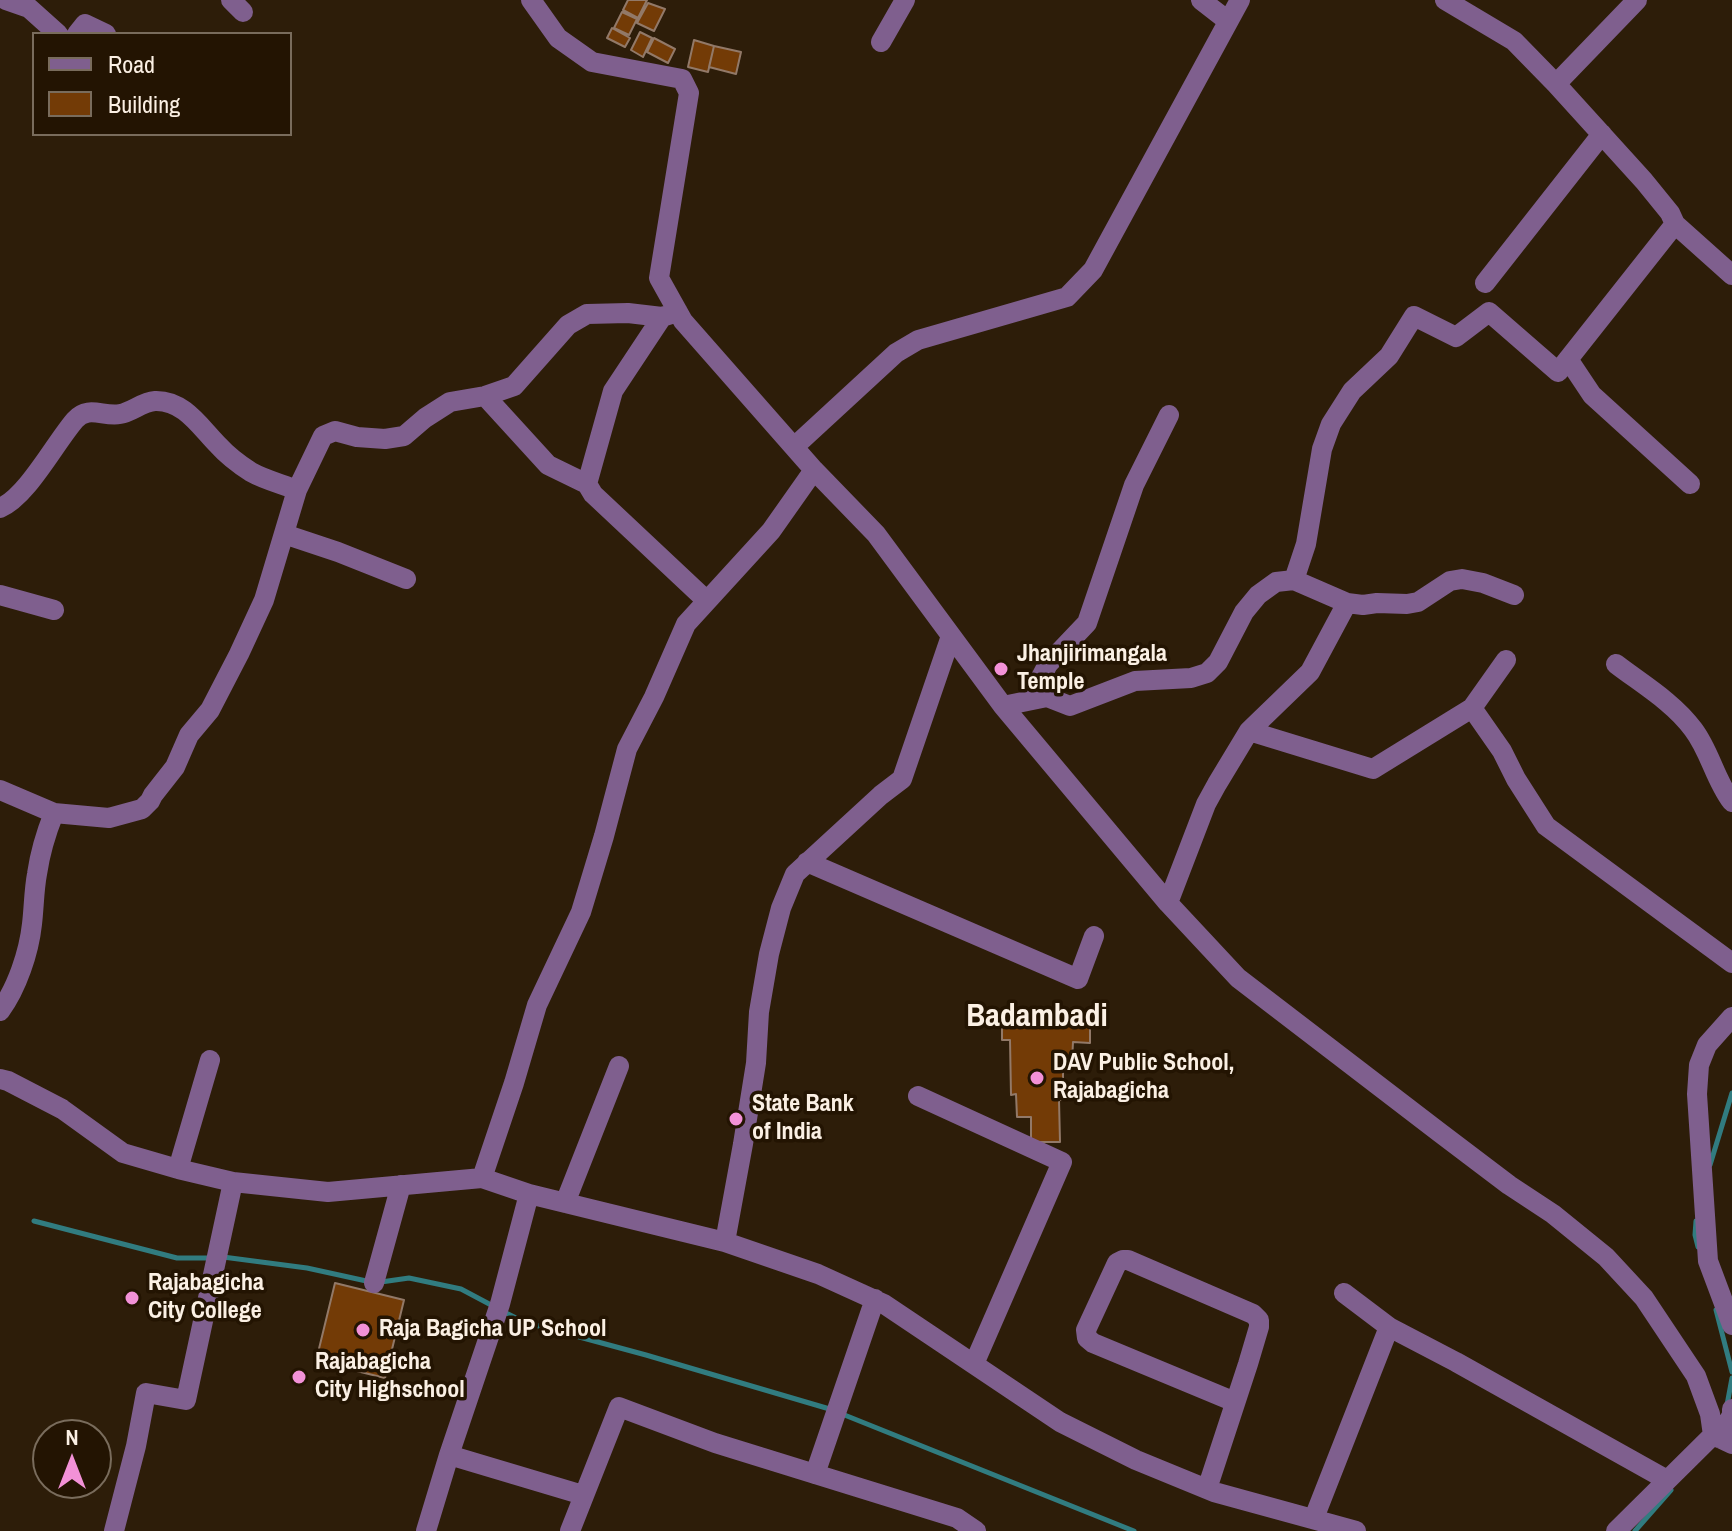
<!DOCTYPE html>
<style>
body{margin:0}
#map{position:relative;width:1732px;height:1531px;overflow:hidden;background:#2d1d09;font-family:"Archivo Narrow",sans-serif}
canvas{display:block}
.legend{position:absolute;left:32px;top:32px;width:260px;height:104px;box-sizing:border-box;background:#231402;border:2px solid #796c5c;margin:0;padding:10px 14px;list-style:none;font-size:24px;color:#fbf0e4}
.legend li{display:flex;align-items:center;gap:16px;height:40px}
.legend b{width:40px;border:2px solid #796c5c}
.north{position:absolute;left:32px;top:1419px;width:80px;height:80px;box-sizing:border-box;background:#231402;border:2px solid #796c5c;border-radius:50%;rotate:0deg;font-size:22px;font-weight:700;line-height:32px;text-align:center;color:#fbf0e4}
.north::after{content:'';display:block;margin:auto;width:28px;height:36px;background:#f291d7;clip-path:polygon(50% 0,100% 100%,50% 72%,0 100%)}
</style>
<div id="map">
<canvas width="1732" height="1531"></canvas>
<ul class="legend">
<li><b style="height:10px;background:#7f5f8e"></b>Road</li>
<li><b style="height:22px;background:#733b06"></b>Building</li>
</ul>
<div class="north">N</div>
</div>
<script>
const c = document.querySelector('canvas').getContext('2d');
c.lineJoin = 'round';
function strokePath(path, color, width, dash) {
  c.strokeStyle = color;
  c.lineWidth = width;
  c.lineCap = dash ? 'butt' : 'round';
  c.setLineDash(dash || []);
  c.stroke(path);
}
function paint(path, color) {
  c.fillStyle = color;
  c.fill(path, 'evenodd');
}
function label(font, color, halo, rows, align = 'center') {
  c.font = font + ' "Archivo Narrow",sans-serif';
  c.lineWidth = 7;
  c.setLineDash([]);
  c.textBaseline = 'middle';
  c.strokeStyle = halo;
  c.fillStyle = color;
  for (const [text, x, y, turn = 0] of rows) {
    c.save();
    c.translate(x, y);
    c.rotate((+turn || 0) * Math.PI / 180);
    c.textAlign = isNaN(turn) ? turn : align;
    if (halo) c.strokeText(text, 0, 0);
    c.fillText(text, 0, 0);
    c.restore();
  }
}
const stream = new Path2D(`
 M1710 1165 1732 1093
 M34 1221 177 1258H213
 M1696 1221 1695 1235 1698 1247
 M223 1257 307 1268 371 1282
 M381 1282 409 1278 461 1289 493 1306
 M1716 1310 1732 1372
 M502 1311 524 1322 646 1355 833 1410
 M1727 1405 1732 1378
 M842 1414 1134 1531
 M1635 1531 1671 1490`);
const building = new Path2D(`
 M628 0H647L638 18 623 10Z
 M648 3 665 9 654 31 637 23Z
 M622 12 637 19 629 35 614 28Z
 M612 28 630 38 625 47 607 38Z
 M640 32 652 38 643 57 631 50Z
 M654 38 675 49 668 63 647 52Z
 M694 40 714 46 708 72 688 67Z
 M714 46 741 52 736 74 709 67Z
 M1002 1017 1090 1018V1043L1073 1042 1072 1062H1063V1100H1059L1060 1142H1031V1117H1017L1016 1094 1011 1095 1010 1040H1002Z
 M335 1283 404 1300 385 1378 316 1361Z`);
const minor = new Path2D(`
 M6 0 29 8 58 34
 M231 0 243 12
 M531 0 558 38 592 62 682 79 689 93 659 278 683 321 814 470 876 534 1003 706 1168 903 1238 978 1439 1132 1509 1185 1553 1214 1606 1257 1644 1298 1696 1376 1710 1414 1713 1435
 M1201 0 1228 21
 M1445 0 1514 41 1556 84 1644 181 1670 213 1675 224 1732 275
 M77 34 85 24 106 34
 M881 42 905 0
 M1556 84 1637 0
 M1485 283 1602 134
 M1568 359 1592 395 1690 484
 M485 396 548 465 587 484 593 494 707 601
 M794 447 896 353 918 340 1067 297 1093 270 1240 0
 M587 484 613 391 662 317
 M0 508C27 497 55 443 75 420 88 405 103 417 120 414 132 412 142 402 155 401 184 400 200 427 218 445 227 455 240 465 251 472 265 480 282 484 297 490L323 436 335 431 357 437 385 439 404 436 425 418 450 402 485 396 514 386 568 325 587 314 628 313 662 317 678 312
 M284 534 338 552 406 579
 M1294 580 1347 603 1363 605 1377 603 1407 604 1418 602 1450 581 1462 579 1483 583 1514 595
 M0 595 54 610
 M1506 660 1472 708 1502 751 1516 779 1546 826 1732 963
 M1616 664C1642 684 1673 702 1693 729 1710 751 1715 780 1732 802
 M1029 700 1048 664 1087 623 1134 485 1169 415
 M1003 706 1047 697 1070 706 1135 681 1191 678 1207 673 1218 662 1244 612 1258 595 1276 582 1294 580 1306 544 1322 449 1331 424 1352 391 1389 356 1414 316 1456 337 1489 312 1558 372 1675 224
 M1249 731 1373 769 1472 708
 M0 790 54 813C46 833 40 853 37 874 34 890 34 907 32 924 29 952 17 988 0 1011
 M54 813 109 818 142 809 150 801 153 795 175 767 189 735 210 710 239 654 264 600 297 490
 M807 862 1078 979 1094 936
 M1168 903 1206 804 1217 784 1249 731 1310 672 1347 603
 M1732 1017 1707 1045 1699 1065 1697 1094 1708 1261 1732 1325
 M0 1079 8 1081 62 1109 123 1153 178 1169 233 1182 328 1192 482 1178 529 1194 725 1242 818 1274 884 1304 1060 1422 1136 1460 1214 1492 1356 1531
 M918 1096 1062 1162 974 1364
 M178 1169 210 1060
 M482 1178 514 1083 537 1005 581 912 604 836 627 749 654 697 686 624 771 531 814 470
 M565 1203 619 1066
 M725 1242 743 1144 756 1063 759 1012 769 954 781 908 795 874 881 795 902 779 951 636
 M374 1283 401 1185
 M1344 1293 1389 1327 1456 1362 1667 1480
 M1719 1438 1732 1415V1409
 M449 1455 583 1495
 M815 1474 875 1299
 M1207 1489 1248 1364 1259 1327V1320L1253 1314 1128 1260H1123L1117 1263 1086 1330 1087 1338 1093 1343 1235 1402
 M1314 1518 1389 1327
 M114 1531 136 1446 146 1393 186 1400 233 1182
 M426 1531 449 1455 500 1304 529 1194
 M570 1531 619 1407 715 1443 957 1518 976 1531
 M1616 1531 1713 1435 1732 1444`);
const markers = [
 [1001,669,8,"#f291d7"],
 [1037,1078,8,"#f291d7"],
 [736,1119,8,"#f291d7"],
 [132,1298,8,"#f291d7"],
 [363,1330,8,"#f291d7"],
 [299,1377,8,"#f291d7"]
];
const poiNames = [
 ["Jhanjirimangala",1017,655],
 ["Temple",1017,683],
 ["DAV Public School,",1053,1064],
 ["Rajabagicha",1053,1092],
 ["State Bank",752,1105],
 ["of India",752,1133],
 ["Rajabagicha",148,1284],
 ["City College",148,1312],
 ["Raja Bagicha UP School",379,1330],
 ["Rajabagicha",315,1363],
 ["City Highschool",315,1391]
];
const districtNames = [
 ["Badambadi",1037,1017]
];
strokePath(stream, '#317c80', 5);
paint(building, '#733b06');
strokePath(building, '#927968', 2);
strokePath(minor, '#7f5f8e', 20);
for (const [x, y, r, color] of markers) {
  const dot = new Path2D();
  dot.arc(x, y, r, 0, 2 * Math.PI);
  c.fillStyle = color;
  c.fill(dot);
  strokePath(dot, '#231402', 3);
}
label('bold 24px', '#fbf0e4', '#231402', poiNames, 'left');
label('bold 32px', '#fbf0e4', '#231402', districtNames);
</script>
